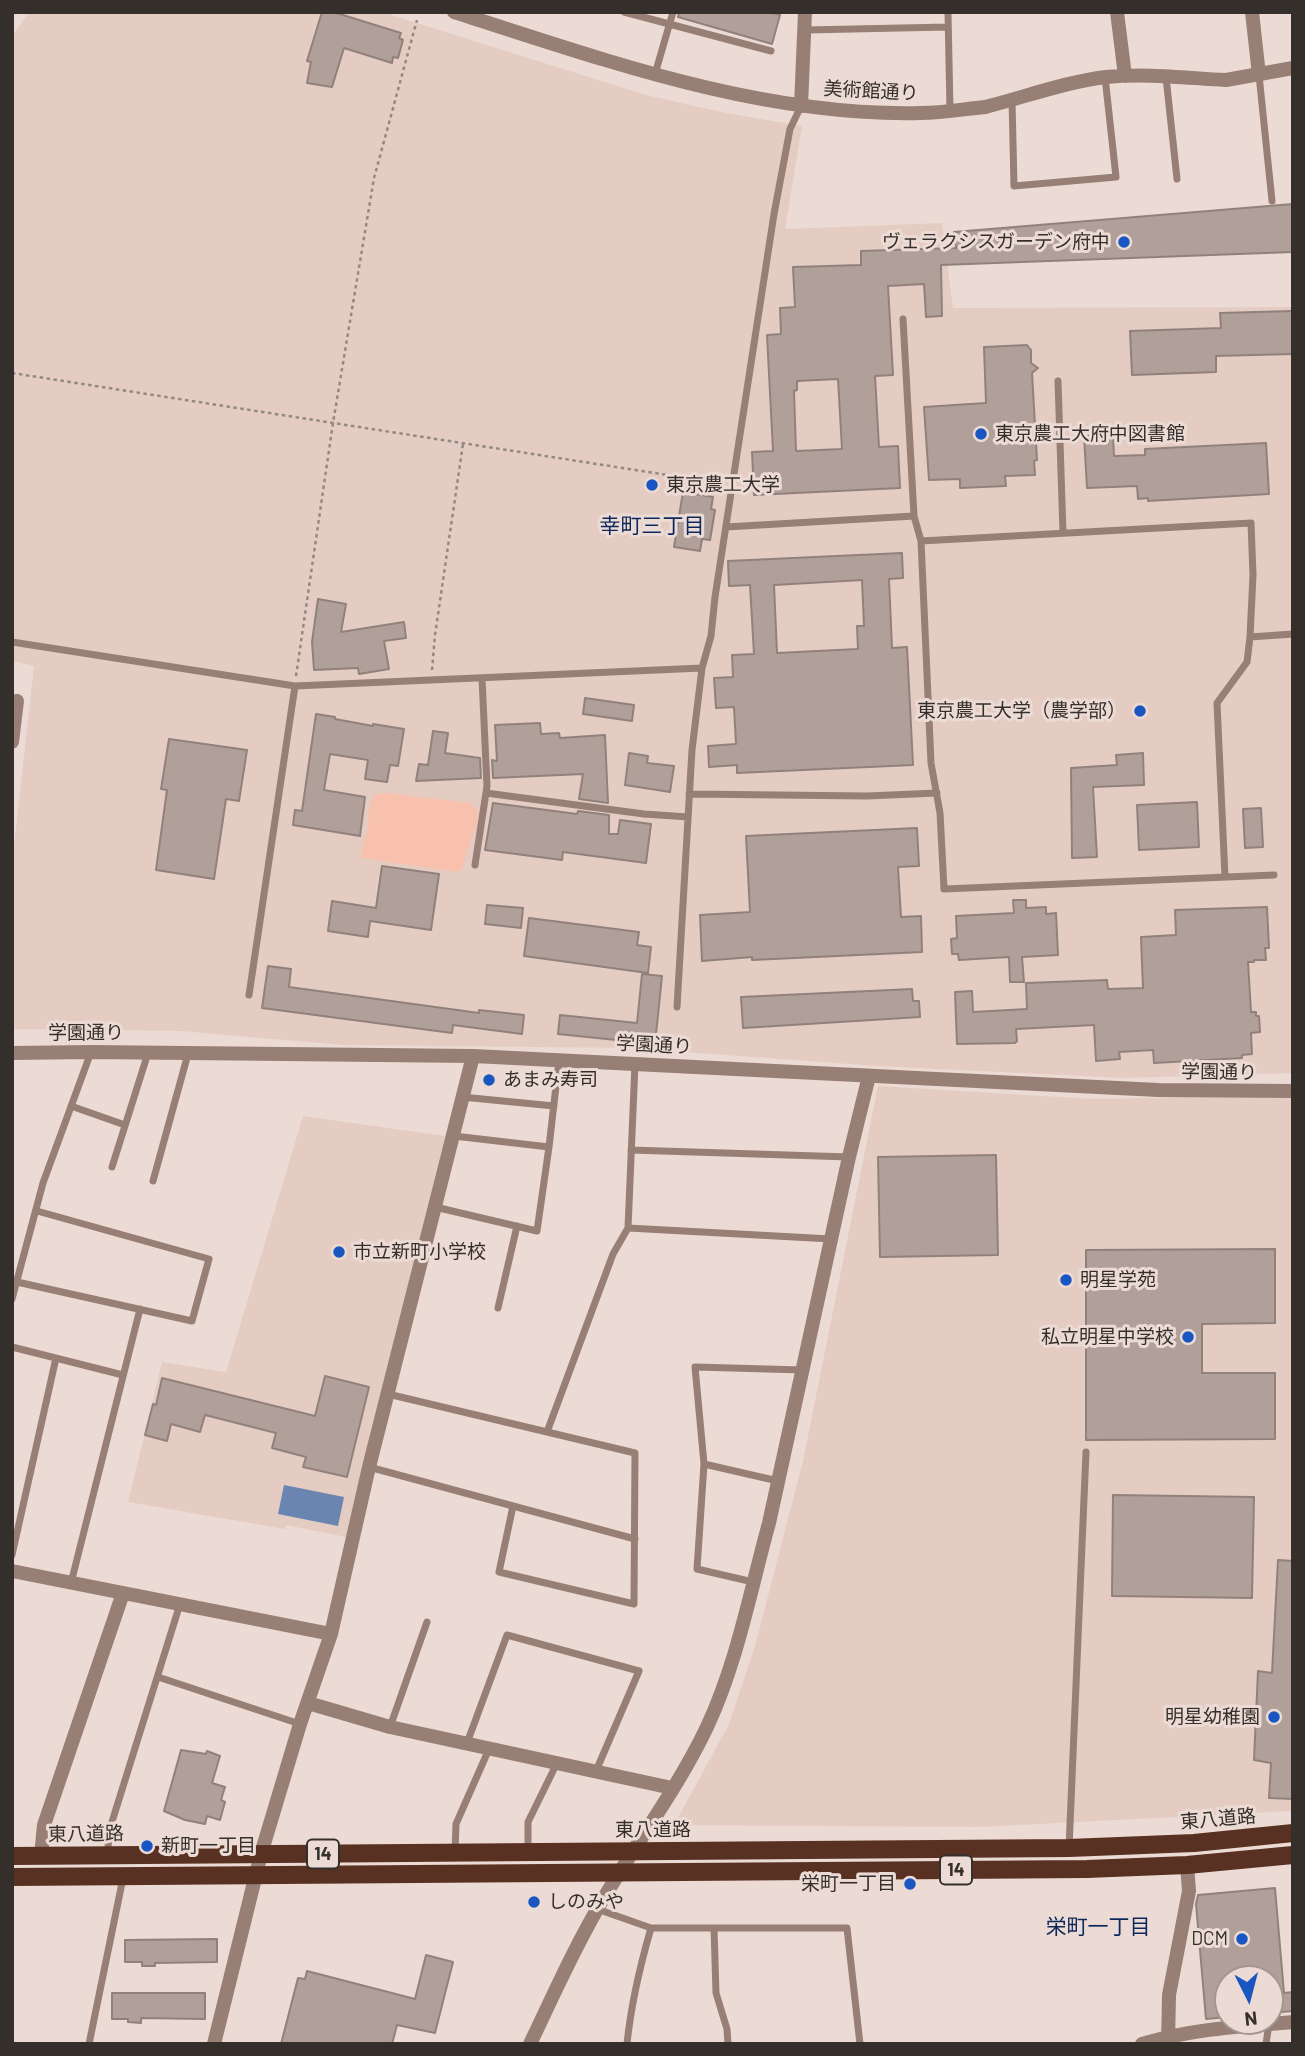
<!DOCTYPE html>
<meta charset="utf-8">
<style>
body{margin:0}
#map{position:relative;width:1305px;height:2056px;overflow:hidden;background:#ecdbd4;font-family:Barlow,sans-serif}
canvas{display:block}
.frame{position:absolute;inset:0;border:14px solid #352f2c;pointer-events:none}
.north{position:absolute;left:1214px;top:1965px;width:70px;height:70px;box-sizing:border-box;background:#ecdbd4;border:2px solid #a39691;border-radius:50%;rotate:174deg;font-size:19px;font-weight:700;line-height:28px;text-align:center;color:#352f2c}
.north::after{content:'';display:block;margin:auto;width:24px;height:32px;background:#1a56c2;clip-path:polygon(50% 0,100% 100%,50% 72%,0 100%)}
</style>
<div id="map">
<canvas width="1305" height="2056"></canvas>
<div class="frame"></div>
<div class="north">N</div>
</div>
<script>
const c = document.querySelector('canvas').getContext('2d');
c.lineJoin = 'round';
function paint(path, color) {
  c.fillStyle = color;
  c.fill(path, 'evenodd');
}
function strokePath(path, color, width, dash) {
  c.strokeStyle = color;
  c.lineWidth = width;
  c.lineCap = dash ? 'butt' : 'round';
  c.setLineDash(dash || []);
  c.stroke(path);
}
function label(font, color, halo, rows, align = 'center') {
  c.font = font + ' Barlow,"Noto Sans JP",sans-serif';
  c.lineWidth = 6;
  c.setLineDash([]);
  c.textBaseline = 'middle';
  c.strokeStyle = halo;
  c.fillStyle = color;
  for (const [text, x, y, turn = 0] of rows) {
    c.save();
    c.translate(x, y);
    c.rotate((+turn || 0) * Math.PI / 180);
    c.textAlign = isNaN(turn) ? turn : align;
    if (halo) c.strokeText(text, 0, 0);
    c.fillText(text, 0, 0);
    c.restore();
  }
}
const built = new Path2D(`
 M29 12H382L646 95 726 113 802 126 785 229 942 223 953 308 1293 307V1073L1123 1078 876 1066 629 1048 342 1045 181 1031 12 1029V863L34 666 12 661V37Z
 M878 1086 1094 1099 1293 1095V1811L980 1827 674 1825 728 1726 755 1646 803 1461Z
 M303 1116 445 1136 346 1537 286 1525 285 1529 128 1502 162 1362 226 1372Z`);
const green = new Path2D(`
 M387 793 470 803 477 809V823L462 868 458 872 361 858C361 849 363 844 366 835 371 822 365 806 375 795Z`);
const water = new Path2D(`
 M284 1485 344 1497 338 1526 278 1514Z`);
const building = new Path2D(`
 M322 12H333L401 33 399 38 403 40 398 58 393 57 392 63 344 48 332 87 307 83 311 62 307 61Z
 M679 12H771L780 15 772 44 678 17Z
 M1293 204V252L941 265 942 316 926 317 924 284 888 286 893 375 875 376 879 447 898 446 900 488 754 495 752 452 773 451 767 335 781 334 780 308 795 307 793 267 861 265V251L956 248 954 232ZM838 379 842 449 796 451 794 391 797 390V381Z
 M1293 311V354L1216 356V372L1132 375 1130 331 1221 328 1220 313Z
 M1027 345 1031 350V363L1038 368 1032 373 1037 460 1034 461 1035 475 1005 476 1006 486 960 488V479L929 480 924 407 986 403 984 347Z
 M1113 435 1114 456 1145 455V449L1266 443 1269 494 1148 501V498L1138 499 1137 486 1087 488 1084 436Z
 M683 492 713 497 711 509 715 510 710 540 702 539 700 551 674 547Z
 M902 553 903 578 889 579 892 648 907 647 913 765 737 773V765L709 767 708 746 736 744 734 707 716 708 714 678 733 677 732 655 754 654 750 585 729 586 728 561ZM862 580 864 626H857L858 649 777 653 774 585Z
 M318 599 346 604 341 632 404 622 406 638 384 641 389 669 359 674 358 668 314 670 312 642Z
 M585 698 634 705 632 721 583 714Z
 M316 714 335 717V719L373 726V724L404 729 398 766 390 765 387 782 365 779 368 760 330 754 324 790 365 797 360 836 293 825 295 810 302 811Z
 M540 723 541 734 559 733 560 738 605 735 608 803 579 799 583 774 493 778 492 760 497 761 495 725Z
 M433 731 448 733 445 753 480 758 481 778 416 781 419 764 428 765Z
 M169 739 247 750 239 801 226 799 214 879 156 870 167 790 161 789Z
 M629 753 648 756 647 763 674 766 670 792 625 785Z
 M1143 753 1144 785 1093 787 1097 857 1072 858 1071 768 1117 765 1116 755Z
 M1197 802 1199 847 1139 850 1137 805Z
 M493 803 577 814 578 811 609 815V834H618L620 820 651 824 646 863 563 852 562 860 485 850Z
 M1261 808 1263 847 1245 848 1243 809Z
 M917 828 919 866 898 867 901 917 921 916 922 952 752 960V957L702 961 700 915 750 912 746 836Z
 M382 866 439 874 431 930 370 921 368 937 328 931 332 901 376 908Z
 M1013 900H1026V908L1046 907V914L1056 913 1058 955 1022 957 1024 982H1010L1009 957 959 960 958 954H952L951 939 957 938 956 916 1014 913Z
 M487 905 523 908 521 928 485 924Z
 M1267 907 1269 948H1265L1266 960H1254V962H1248L1251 1012H1256V1016H1259L1260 1032 1251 1033 1252 1054 1242 1055V1058L1154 1063 1153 1050 1119 1052 1120 1059 1096 1061 1094 1025 1016 1029 1017 1041 1015 1043 957 1044 955 992 972 991 973 1012 1027 1009 1026 983 1107 980 1108 989 1143 988 1141 937 1176 935 1175 910Z
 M529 918 639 932 637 945 651 947 648 973 524 956Z
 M268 966 291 969 289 987 479 1013V1010L524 1015 522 1034 453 1025 452 1033 262 1008Z
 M642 974 662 976 655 1044 558 1034 560 1015 637 1023Z
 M912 989 913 1001H919L920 1017 743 1028 741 997Z
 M996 1155 998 1255 880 1257 878 1157Z
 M1275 1249V1323L1202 1324V1373H1275V1439L1086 1440V1250Z
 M325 1376 369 1387 347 1477 303 1467 306 1457 272 1448 276 1433 205 1415 200 1432 171 1424 167 1441 145 1435 153 1404 156 1405 162 1378 315 1416Z
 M1113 1495 1254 1497 1252 1598 1112 1596Z
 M1278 1560 1293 1561V1799L1269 1798 1271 1763 1254 1760 1258 1671 1272 1673Z
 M181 1750 206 1754 207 1751 220 1756 212 1783 225 1787 221 1800 225 1802 220 1820 207 1816 205 1824 185 1820 164 1811Z
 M1275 1888 1284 1993 1293 1992V2011L1270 2013V1979H1228V2017L1206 2019 1196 1904 1198 1895Z
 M217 1939V1962L155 1963V1966H142V1962H125V1940Z
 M426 1955 453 1962 435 2033 397 2025 392 2044H281L298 1978 305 1979 307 1971 415 1999Z
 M112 1993H205V2019L141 2018V2023L128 2022V2019H112Z`);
const path = new Path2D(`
 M12 373 719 483
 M432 670 435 635 463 444
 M296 676 333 423 374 178 417 20`);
const service = new Path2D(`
 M624 12 771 51
 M948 12 950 111
 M805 30 948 27
 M655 74 673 12
 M1259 75 1272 201
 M1166 77 1177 179
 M1012 100 1014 186 1116 177 1105 77
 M903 319 914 516
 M1058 381 1063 533
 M726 527 914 516 921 541 931 763 940 813 944 889 1274 875
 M921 541 1251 523 1253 575 1250 637 1247 662 1217 703 1225 877
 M1250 637 1293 634
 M12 642 295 686 702 668
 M486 793 644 814 688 817
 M689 794 867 796 937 793
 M475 865 487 786 482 678
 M249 995 295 686
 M677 1007 692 750 702 668 711 636 715 597 774 214 790 129 801 106
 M462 1097 554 1106
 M71 1106 125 1125
 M454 1136 549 1147
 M631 1150 849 1157
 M112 1167 148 1053
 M153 1181 188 1054
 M435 1207 537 1231 549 1147 559 1060
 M628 1228 831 1239
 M17 1282 192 1321 209 1259 37 1211
 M12 1299 43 1183 91 1052
 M498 1308 517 1226
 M12 1347 123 1375
 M388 1394 635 1453 634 1604 499 1572 513 1506
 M547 1432 613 1254 628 1228 635 1064
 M704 1464 778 1481
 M369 1467 635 1539
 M12 1555 56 1358
 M753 1582 697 1569 704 1464 695 1367 803 1370
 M71 1583 140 1309
 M158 1677 300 1724
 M390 1727 427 1622
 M467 1743 507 1635 639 1671 596 1771
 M1069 1848 1086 1452
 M528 1850V1822L557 1763
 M455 1852 456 1824 489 1749
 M107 1854 111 1825 180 1604
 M597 1909 651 1928H847L860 2044
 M714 1928 716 1993 727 2029 728 2044
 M89 2044 123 1878
 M627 2044C631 2004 640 1966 651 1928
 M1266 2044 1269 2024`);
const minor = new Path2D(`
 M1117 12 1125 76
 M1252 12 1259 75
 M801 106 805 12
 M985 107C1025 97 1065 82 1106 77 1146 73 1186 78 1226 80
 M12 742 17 701
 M12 1571 331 1634
 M308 1703 390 1727 672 1788
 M41 1856 44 1825 123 1593
 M214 2044 261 1854 300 1724 331 1634 369 1467 473 1056
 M530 2044C553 1996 575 1946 602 1901 636 1843 678 1788 707 1727 737 1663 750 1592 769 1523L849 1157 869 1076
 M1142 2044C1191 2029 1242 2026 1293 2022
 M1168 2044 1169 1995 1189 1891 1187 1865`);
const tertiary = new Path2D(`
 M454 12C605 60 761 117 921 113 943 113 964 109 985 107
 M1226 80 1293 68
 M12 1053 91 1052 473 1056 1158 1090 1293 1091`);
const primary = new Path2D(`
 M12 1856 1069 1848 1194 1843 1293 1833
 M12 1877 1087 1869 1187 1865 1293 1855`);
const markers = [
 [1124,242,7,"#1a56c2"],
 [981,434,7,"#1a56c2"],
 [652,485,7,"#1a56c2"],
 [1140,711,7,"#1a56c2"],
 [489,1080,7,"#1a56c2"],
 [339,1252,7,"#1a56c2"],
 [1066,1280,7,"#1a56c2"],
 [1188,1337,7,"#1a56c2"],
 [1274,1717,7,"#1a56c2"],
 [147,1846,7,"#1a56c2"],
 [910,1884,7,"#1a56c2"],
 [534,1902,7,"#1a56c2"],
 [1242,1939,7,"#1a56c2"]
];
const shields = [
 [323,1854,32],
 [956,1870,32]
];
const shieldNames = [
 ["14",323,1854],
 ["14",956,1870]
];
const streetNames = [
 ["美術館通り",871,91,3],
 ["学園通り",86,1033],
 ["学園通り",654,1045,3],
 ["学園通り",1219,1072,1],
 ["東八道路",1218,1819,-5],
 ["東八道路",653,1830],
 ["東八道路",86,1834,-1]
];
const poiNames = [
 ["ヴェラクシスガーデン府中",1110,242,"right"],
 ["東京農工大府中図書館",995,434],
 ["東京農工大学",666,485],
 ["東京農工大学（農学部）",1126,711,"right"],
 ["あまみ寿司",503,1080],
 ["市立新町小学校",353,1252],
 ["明星学苑",1080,1280],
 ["私立明星中学校",1174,1337,"right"],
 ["明星幼稚園",1260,1717,"right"],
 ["新町一丁目",161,1846],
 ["栄町一丁目",896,1884,"right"],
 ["しのみや",548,1902],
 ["DCM",1228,1939,"right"]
];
const neighbourhoodNames = [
 ["幸町三丁目",652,526],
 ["栄町一丁目",1098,1927]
];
paint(built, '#e4ccc3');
paint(green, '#f7c1ad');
paint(water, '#6b85b1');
paint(building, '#b1a09a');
strokePath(building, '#91817c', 2);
strokePath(path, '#938883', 2.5, [3.5, 3.5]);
strokePath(service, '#977f75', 7);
strokePath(minor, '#977f75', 14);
strokePath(tertiary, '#977f75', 14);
strokePath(primary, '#593122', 18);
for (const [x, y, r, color] of markers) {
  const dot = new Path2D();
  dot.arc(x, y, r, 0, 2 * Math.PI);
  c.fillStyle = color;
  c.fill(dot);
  strokePath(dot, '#ecdbd4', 2.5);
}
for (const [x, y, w] of shields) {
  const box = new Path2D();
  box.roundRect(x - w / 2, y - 14.5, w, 29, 5);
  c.fillStyle = '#ecdbd4';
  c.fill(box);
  strokePath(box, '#352f2c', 2);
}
label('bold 18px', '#352f2c', null, shieldNames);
label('19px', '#352f2c', '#ecdbd4', streetNames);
label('19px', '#352f2c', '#ecdbd4', poiNames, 'left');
label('21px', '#0b275c', '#ecdbd4', neighbourhoodNames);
</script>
